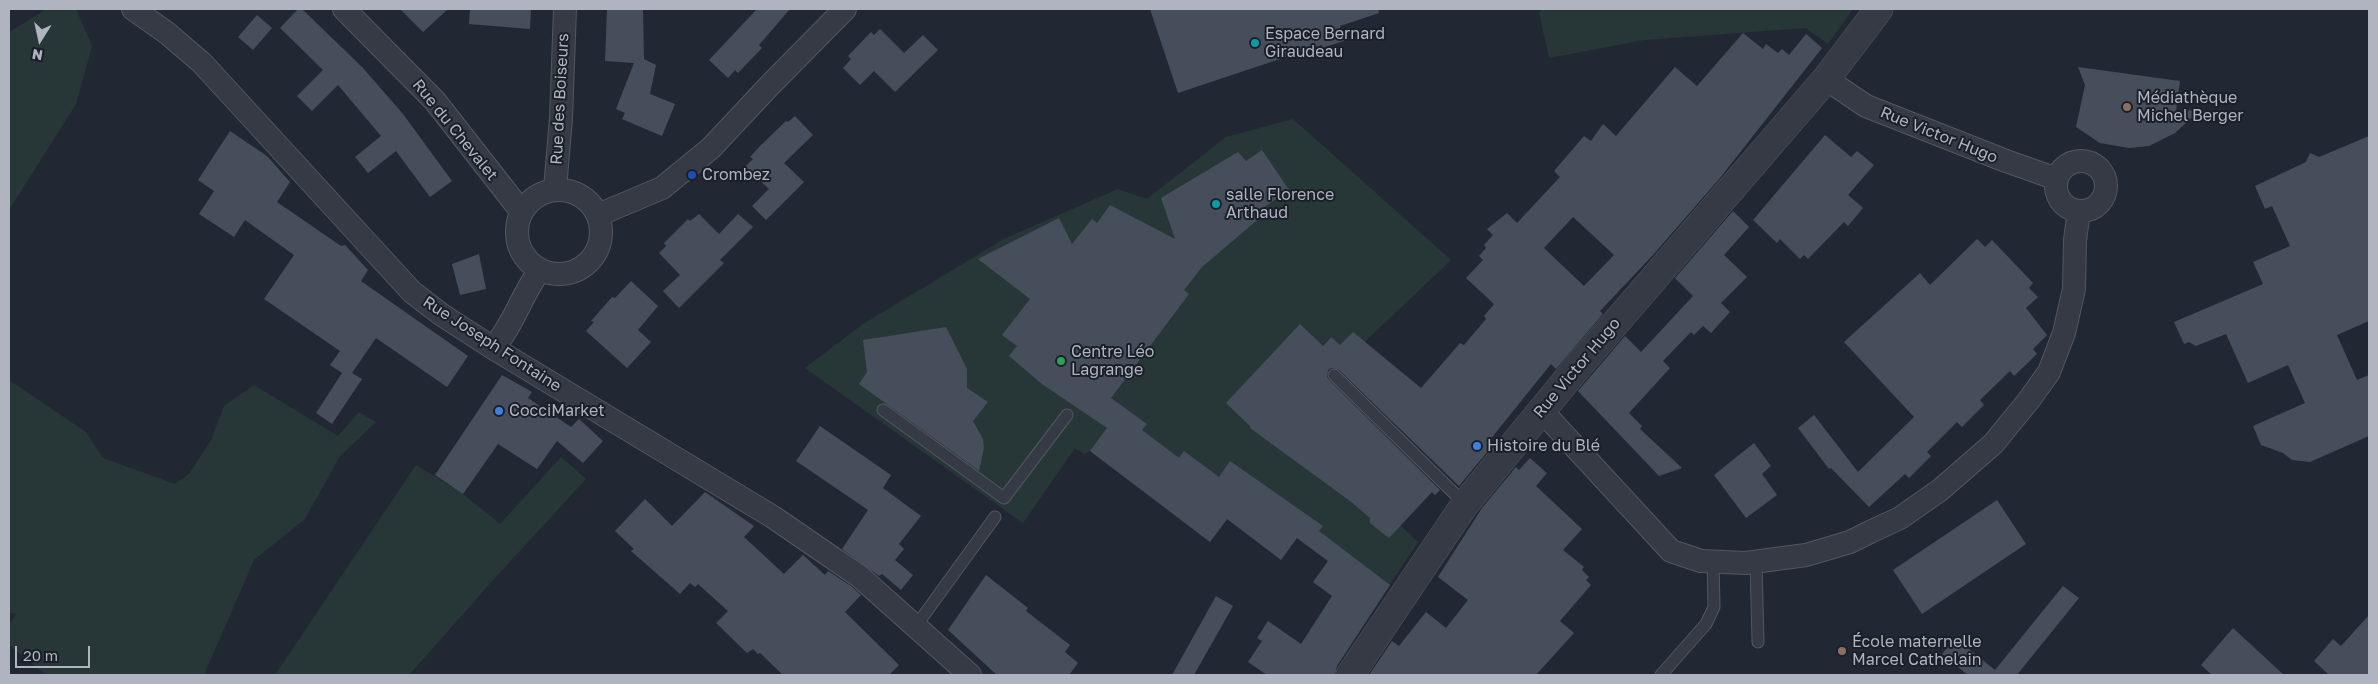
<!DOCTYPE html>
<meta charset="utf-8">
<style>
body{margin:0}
#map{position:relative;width:2378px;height:684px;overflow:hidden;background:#222833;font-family:"Golos Text",sans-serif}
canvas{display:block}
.frame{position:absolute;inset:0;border:10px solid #afb4c0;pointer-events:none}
.north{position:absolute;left:15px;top:15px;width:50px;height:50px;-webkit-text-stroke:4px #1a1f28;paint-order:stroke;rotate:190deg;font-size:14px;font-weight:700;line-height:20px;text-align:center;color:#afb4c0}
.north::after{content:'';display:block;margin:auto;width:18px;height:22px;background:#afb4c0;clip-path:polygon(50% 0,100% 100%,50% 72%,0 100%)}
.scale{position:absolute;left:15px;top:646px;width:75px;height:22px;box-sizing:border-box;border:2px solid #afb4c0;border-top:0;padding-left:6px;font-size:15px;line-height:18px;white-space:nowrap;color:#afb4c0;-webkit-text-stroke:4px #1a1f28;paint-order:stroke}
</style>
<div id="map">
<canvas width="2378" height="684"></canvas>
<div class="frame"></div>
<div class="north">N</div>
<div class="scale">20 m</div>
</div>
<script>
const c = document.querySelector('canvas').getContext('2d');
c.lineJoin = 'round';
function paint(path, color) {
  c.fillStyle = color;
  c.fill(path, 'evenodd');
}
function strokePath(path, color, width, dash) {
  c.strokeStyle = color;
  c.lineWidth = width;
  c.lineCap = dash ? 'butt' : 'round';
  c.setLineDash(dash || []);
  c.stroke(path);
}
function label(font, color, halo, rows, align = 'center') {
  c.font = font + ' "Golos Text",sans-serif';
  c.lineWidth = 4;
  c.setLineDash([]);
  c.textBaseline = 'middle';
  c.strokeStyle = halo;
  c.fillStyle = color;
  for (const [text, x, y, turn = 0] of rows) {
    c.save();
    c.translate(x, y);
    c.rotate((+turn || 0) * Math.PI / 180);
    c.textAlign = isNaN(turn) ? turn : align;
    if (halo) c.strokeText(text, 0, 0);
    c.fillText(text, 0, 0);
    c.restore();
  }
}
const green = new Path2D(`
 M47 9H76L92 46 76 104 9 210V32Z
 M1543 9H1853L1828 44 1806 28 1644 40 1549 58 1539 13Z
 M1293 119 1451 260 1351 355 1330 337 1270 402 1418 542 1380 599 1243 499 1210 542 1090 451 1084 454 1075 448 1023 523 805 368 863 324 1004 239 1118 189 1147 199 1226 137Z
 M9 380 86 432 103 458 175 484 189 474 211 440 224 406 254 385 338 436 359 412 376 422 340 456 305 519 254 560 204 675H46L10 646 9 625 16 614 9 613Z
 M561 457 586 479 494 579 409 675H275L416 465 463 494 500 524Z`);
const building = new Path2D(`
 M298 9H302L363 68 403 114 452 181 430 197 396 151 368 173 355 157 381 136 338 85 312 111 297 96 323 70 280 28Z
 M400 9H448L423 32Z
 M470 9H531L530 29 469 24Z
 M607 9H643L644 59 656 65 650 94 675 104 662 136 622 119 625 113 616 109 634 63 605 61Z
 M757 9H790L759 45 762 48 738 73 735 70 728 78 709 60Z
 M1150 9H1378L1379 13 1340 26 1344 41 1322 48V45L1178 93Z
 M257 15 272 28 253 50 238 37Z
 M880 29 904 53 923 35 938 50 895 92 874 71 860 85 843 68 851 59 848 56 871 32 874 35Z
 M1743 33 1763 49 1766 44 1778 53 1782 49 1789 55 1806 34 1822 48 1720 178 1652 256 1600 311 1603 314 1556 369 1551 364 1489 441 1493 445 1459 486 1339 370 1332 368 1328 370 1327 377 1329 380 1440 490 1435 495 1432 492 1389 538 1370 523V518L1350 501 1250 428V426L1226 403 1300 324 1323 346 1331 337 1340 345 1353 332 1421 388 1460 343 1464 345 1486 319 1484 316 1494 304 1466 278 1483 260 1479 256 1486 248 1484 245 1493 235 1487 229 1507 213 1517 223 1560 177 1554 171 1584 136 1591 141 1603 124 1616 136 1675 67 1697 86ZM1573 217 1614 255 1584 286 1544 248Z
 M2078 67 2180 81 2176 111 2200 110 2175 133 2149 146 2129 148 2100 143 2076 127 2085 85Z
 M795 116 813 135 784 163 804 182 766 220 752 206 769 189 745 167 753 159 750 157 760 146 786 121 788 122Z
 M230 131 267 156 290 182 277 202 341 246 345 245 368 270 361 281 468 356 447 387 376 338 352 373 362 379 332 424 316 413 342 373 330 365 340 351 264 299 294 255 245 220 234 237 199 214 214 191 198 180Z
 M1825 135 1851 157 1857 151 1874 165 1848 195 1863 208 1848 226 1844 222 1808 259 1804 255 1800 259 1780 239 1777 243 1753 220Z
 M2369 136V321L2337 335 2357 380 2369 375V436L2310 462 2292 460 2283 453 2261 445 2253 426 2305 403 2288 365 2248 383 2226 334 2196 346 2189 342 2184 344 2174 322 2263 284 2253 262 2290 246 2272 206 2265 209 2255 186 2306 162 2310 153 2319 157Z
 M1262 150 1289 190 1260 210 1263 215 1202 267 1184 290 1189 294 1111 398 1147 424 1142 430 1179 458 1184 451 1219 477 1230 461 1323 526 1319 531 1390 585 1337 666 1335 675H1267L1248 662 1262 641 1257 638 1268 621 1301 644 1332 596 1313 582 1328 561 1297 538 1281 560 1227 519 1210 542 1090 451 1107 428 1042 384 1009 356 1017 346 1002 335 1030 299 978 259 1059 218 1072 244 1092 219 1097 223 1110 205 1175 239 1161 198 1238 152 1246 161Z
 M1733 211 1749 227 1724 255 1747 277 1721 303 1730 312 1711 333 1703 326 1694 335 1691 332 1663 361 1670 368 1629 413 1642 426 1640 429 1682 468 1659 476 1578 391 1625 336 1641 352 1693 296 1675 278Z
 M699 214 719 234 738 214 753 227 720 260 724 263 679 308 663 291 680 275 659 253 666 246 664 243 688 219 690 221Z
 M1977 239 1985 247 1992 240 2033 283 2029 288 2038 297 2026 308 2047 335 2033 349 2037 354 2014 376 2010 371 1980 400 1984 405 1962 427 1957 422 1927 452 1931 456 1909 478 1905 474 1869 507 1831 468 1829 469 1798 428 1814 415 1858 472 1914 417 1844 342 1920 273 1930 285Z
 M479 254 486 289 460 295 452 264Z
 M631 281 658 306 638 330 651 342 627 368 586 331 594 322 591 321 612 297 615 298Z
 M946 327 967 369V388L988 402 973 421 983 439 984 448 979 471 859 384 867 372 863 340Z
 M502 375 532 392 528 398 571 427 579 419 603 441 583 463 557 441 537 469 498 444 463 494 435 475Z
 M820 426 891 475 883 488 921 516 899 544 904 549 895 560 913 575 901 590 882 574 879 576 842 549 868 510 796 461Z
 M1754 443 1771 466 1762 474 1777 495 1746 518 1714 475Z
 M1530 458 1547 473 1536 486 1582 529 1563 550 1584 567 1582 570 1589 577 1586 580 1591 585 1560 621 1574 633 1536 675H1369L1392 641 1399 646 1426 612 1446 628 1468 600 1438 577 1482 508 1516 467 1519 470Z
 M705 492 754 526 744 537 784 574 803 555 825 575 828 571 851 586 861 595 845 612 899 665 889 675H783L760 653 758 654 753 649 747 653 716 623 728 611 698 584 695 587 690 583 680 594 631 551 634 549 615 531 645 499 672 526Z
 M1997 500 2026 544 1922 614 1893 570Z
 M986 575 1028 608 1026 611 1070 645 1065 652 1078 663 1069 675H997L948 630Z
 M2063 586 2079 598 2017 675H1968L1942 654 1955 638 1995 670Z
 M1216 596 1233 606 1194 675H1172Z
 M2369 615V675H2329L2314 661 2333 639 2341 646Z
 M2233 628 2284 675H2212L2201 665Z`);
const service = new Path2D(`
 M1334 375 1465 504
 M883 410 1004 498 1067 415
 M1756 562 1758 642
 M916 626 995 517
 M1661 675 1706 624 1714 607 1713 562`);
const minor = new Path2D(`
 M133 9 167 33 202 63 412 292 442 315 493 348 773 517 859 576 970 675
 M344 9 435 101 521 211
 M1826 79 1866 106 2006 161 2057 179
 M2056 186a25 25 0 1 1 50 0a25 25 0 1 1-50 0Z
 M555 189 561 118 565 9
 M517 232a42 42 0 1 1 84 0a42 42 0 1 1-84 0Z
 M598 215 662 188 711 148 770 85 845 9
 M493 348C513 326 522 294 540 270
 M1541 410 1671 551 1701 561 1746 563 1806 555 1850 542 1870 532 1900 518 1940 490 1993 444 2029 400 2049 372 2064 333 2074 289 2075 240 2079 211`);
const tertiary = new Path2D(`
 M1350 675 1465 504 1575 370 1826 79 1879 9`);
const markers = [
 [1255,43,5,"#0f9aa8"],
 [2127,107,5,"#8d6e63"],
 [692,175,5,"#1a4fb4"],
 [1216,204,5,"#0f9aa8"],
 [1061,361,5,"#2e9e5b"],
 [499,411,5,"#3f7fe0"],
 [1477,446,5,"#3f7fe0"],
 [1842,651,5,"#8d6e63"]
];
const poiNames = [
 ["Espace Bernard",1265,34],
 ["Giraudeau",1265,52],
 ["Médiathèque",2137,98],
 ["Michel Berger",2137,116],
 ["Crombez",702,175],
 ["salle Florence",1226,195],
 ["Arthaud",1226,213],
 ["Centre Léo",1071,352],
 ["Lagrange",1071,370],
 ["CocciMarket",509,411],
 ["Histoire du Blé",1487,446],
 ["École maternelle",1852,642],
 ["Marcel Cathelain",1852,660]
];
const streetNames = [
 ["Rue des Boiseurs",560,99,-87],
 ["Rue du Chevalet",455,130,51],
 ["Rue Victor Hugo",1939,135,22],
 ["Rue Joseph Fontaine",492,344,33],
 ["Rue Victor Hugo",1577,368,-50]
];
paint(green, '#273738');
paint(building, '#474e5b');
strokePath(service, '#525761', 13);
strokePath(minor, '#525761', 24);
strokePath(tertiary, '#525761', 29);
strokePath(service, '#353a44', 11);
strokePath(minor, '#353a44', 22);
strokePath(tertiary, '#353a44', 28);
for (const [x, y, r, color] of markers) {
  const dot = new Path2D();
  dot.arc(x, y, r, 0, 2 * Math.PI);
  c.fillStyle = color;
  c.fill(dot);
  strokePath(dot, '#1a1f28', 2);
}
label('16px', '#afb4c0', '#1a1f28', poiNames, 'left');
label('16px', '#afb4c0', '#1a1f28', streetNames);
</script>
